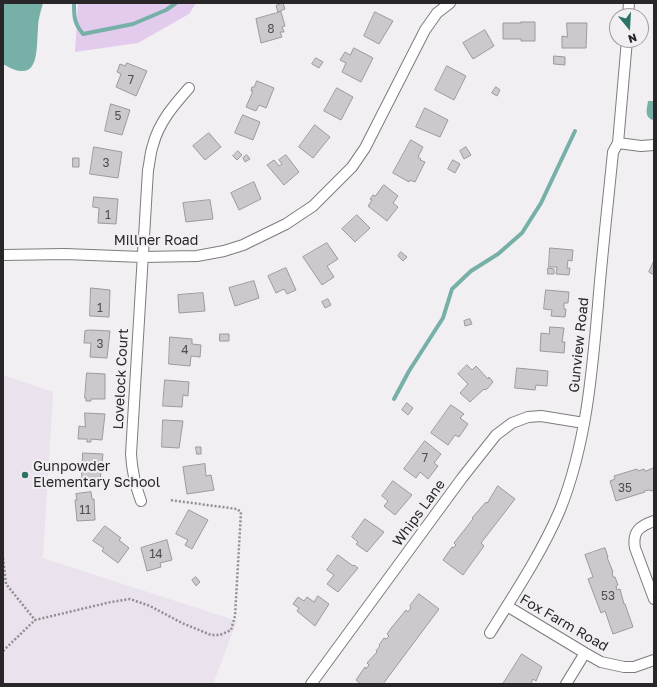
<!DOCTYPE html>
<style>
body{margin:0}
#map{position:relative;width:657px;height:687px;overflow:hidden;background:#f2eff3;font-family:"Golos Text",sans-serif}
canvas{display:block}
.frame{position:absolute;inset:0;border:4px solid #282628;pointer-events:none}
.north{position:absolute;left:609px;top:8px;width:40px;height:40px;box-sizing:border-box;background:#f2eff3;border:1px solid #a19fa2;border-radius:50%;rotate:162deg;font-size:11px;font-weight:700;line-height:16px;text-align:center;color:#282628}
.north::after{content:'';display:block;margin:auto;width:14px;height:18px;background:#2b7268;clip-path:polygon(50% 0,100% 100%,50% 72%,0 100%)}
</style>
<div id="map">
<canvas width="657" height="687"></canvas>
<div class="frame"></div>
<div class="north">N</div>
</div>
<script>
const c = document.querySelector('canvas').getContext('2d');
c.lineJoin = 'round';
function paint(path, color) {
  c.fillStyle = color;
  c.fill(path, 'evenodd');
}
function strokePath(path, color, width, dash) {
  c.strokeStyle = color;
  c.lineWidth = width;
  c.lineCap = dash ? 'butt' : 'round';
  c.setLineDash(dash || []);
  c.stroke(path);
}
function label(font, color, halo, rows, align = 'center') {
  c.font = font + ' "Golos Text",sans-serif';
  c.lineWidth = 4;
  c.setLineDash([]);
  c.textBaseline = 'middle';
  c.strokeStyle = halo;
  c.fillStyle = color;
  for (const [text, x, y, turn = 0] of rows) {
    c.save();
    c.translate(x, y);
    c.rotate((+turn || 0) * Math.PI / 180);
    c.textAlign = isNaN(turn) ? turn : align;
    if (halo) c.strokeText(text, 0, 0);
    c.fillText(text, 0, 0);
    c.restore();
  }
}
const built = new Path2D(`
 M3 375 53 392 43 558 237 621 213 684H3Z`);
const green = new Path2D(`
 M78 3H196L189 14 138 43 75 52Z`);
const water = new Path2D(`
 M3 3H43C41 11 38 19 38 28 36 52 40 86 3 64Z
 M648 101H654V118L652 120C644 116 647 109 648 101Z`);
const stream = new Path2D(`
 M74 3C74 17 74 23 83 34L133 24 166 10 176 3
 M394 399 409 371 443 318 452 289 471 271 498 254 522 233 541 203 575 131`);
const building = new Path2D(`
 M283 3 285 9 278 12 276 6Z
 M281 12 285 26 282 27 284 32H280L282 37 261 43 256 19Z
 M375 12 393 21 379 44 364 36Z
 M521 22H535V41H521V39H503V23H521Z
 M567 23H587L586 48H562V36L567 37Z
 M485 30 494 46 473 59 463 43Z
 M354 48 373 58 361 82 342 72 346 63 340 60 345 52 350 55Z
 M554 56 565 57V65L554 64Z
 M316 58 323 62 319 68 312 64Z
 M127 63 147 71 136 96 116 87 121 74 117 72 120 64 125 66Z
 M447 66 466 76 454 100 435 90Z
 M257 81 274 88 266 108 259 105 256 111 246 107 253 91H251L252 87H254Z
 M496 87 500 90 497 96 492 93Z
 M337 88 353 97 341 120 324 111Z
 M111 104 130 110 122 135 105 131Z
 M425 108 448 120 440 137 416 127Z
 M243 115 260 122 253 140 235 133Z
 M315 125 330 137 313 158 299 147Z
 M209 133 221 147 205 160 193 146Z
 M411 140 423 147 418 157 421 159 420 160 425 162 415 182 410 180 409 182 393 173Z
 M94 147 122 152 118 178 90 174Z
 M466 147 471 155 464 159 460 151Z
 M238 151 242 155 237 160 233 156Z
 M247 155 250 159 245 162 243 158Z
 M286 155 299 172 284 185 267 165 274 160 279 166 282 164 279 160Z
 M73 158H79V167H73Z
 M453 160 460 164 455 173 448 169Z
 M254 182 261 199 239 210 231 193Z
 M384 185 398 196 393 203 398 207 387 221 368 206 372 200 370 199 373 195 375 196Z
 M94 197 118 199 116 224 98 223 99 208 93 207Z
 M210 200 213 219 186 222 183 203Z
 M357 215 370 228 355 242 342 229Z
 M327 243 338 259 327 266 334 277 322 285 303 257Z
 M550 248 573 250 572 261 568 260 567 268H570L569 275 556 274 557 267H549Z
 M401 252 407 257 403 261 398 256Z
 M654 261V275L649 272Z
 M286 268 296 290 287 294 284 289 276 293 268 276Z
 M548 268 554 269V274H548Z
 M254 281 259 298 235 306 229 288Z
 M91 288 110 290 109 317 90 316Z
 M546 290 569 292 568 303H564V309H566L565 317 551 316 552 310 544 309Z
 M203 293 205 311 179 313 178 295Z
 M328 299 331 305 325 308 322 302Z
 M470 319 472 324 465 326 464 321Z
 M550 327 564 328 562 342H565L564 353 540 351 541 333 549 334Z
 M90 330 110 331 107 358 90 357 91 343H84L85 331Z
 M220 334H229V341H220Z
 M170 337 192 339V344L201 345 200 357 191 356 190 366 169 364Z
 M467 365 472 370 476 366 488 379 489 377 493 382 487 389 485 390 484 389 470 402 460 393 468 384 458 374Z
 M517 368 548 371 547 386 536 385 535 390 515 388Z
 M87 373 105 374V399H91V401H86V398H85Z
 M165 380 189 382 188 396 183 395 182 407 163 406Z
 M407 403 413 408 408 415 402 410Z
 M451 405 464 414 460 418 468 424 459 437 455 435 448 445 431 433Z
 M85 413 105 414 102 440 91 439V442H87V439H78L79 426 85 427Z
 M163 420 183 421 179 448 162 447Z
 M425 441 441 454 434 463 438 466 428 479 420 472 416 478 404 469Z
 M196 447H201V454H197Z
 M83 453 103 454 100 481H94V484L88 483V481H82Z
 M205 464 206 476 211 475 214 490 187 494 183 467Z
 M654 468V490L652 491 649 490 644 491 645 492 616 501 610 481 615 479 614 476 637 469 638 471 644 469 645 471Z
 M393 481 412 495 395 515 384 506 388 501 382 496Z
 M498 486 515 499 481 543 484 546 463 575 443 560 452 547 453 548 456 545 454 543 473 519 472 518 486 502 487 503Z
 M91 492 92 499H94L95 520 77 521 75 500H77L76 494Z
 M189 510 208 520 192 549 185 545 188 540 176 534Z
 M365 519 384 532 367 552 356 544 358 542 352 537Z
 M105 526 121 538 119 540 129 548 118 563 102 551 104 548 93 541Z
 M167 540 172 560 160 563 161 567 147 571 141 548Z
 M605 548 608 557H607L613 572H612L613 577H615L618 585 616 586 617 590 620 589 624 604H625L633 627 613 634 605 611 601 613 588 579 593 577 585 555Z
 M338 555 353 566 354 565 358 568 338 592 327 584 334 575 327 570Z
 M196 577 200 582 196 586 192 580Z
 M419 594 439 609 383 684H361L356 680 365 667 366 669 369 665 367 663 377 652 376 651 380 646 379 645 384 638 386 639 389 636 387 634 392 627 406 610 408 612 411 608 410 606Z
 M318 596 329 604 315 626 297 611 299 608 293 604 298 597 304 601 307 597 314 602Z
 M522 654 542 667 536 681 533 679 531 683 532 684H503Z`);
const path = new Path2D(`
 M3 558 6 584 35 620 111 602 130 599 150 606 182 623 211 635H220L231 630 235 616 241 512 237 509 170 500
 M3 651 35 620`);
const minor = new Path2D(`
 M628 16 629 3
 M618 143 641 146 654 145
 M3 255 65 254 142 257 197 256 224 251 243 245 286 224 313 206 352 167 365 148 425 30 437 13 450 3
 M141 501C135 485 132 471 131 454L148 170C150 162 150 153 153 145 159 122 174 105 189 88
 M654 521C640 526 632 531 635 548L654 599
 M507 606 585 653 601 662 624 667H634L654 660
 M490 633C515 593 541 554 560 510 586 445 592 374 598 305 602 254 608 203 613 152L618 143 627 40
 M311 684 462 478 496 435 512 423 528 417 541 416 584 423
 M566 684 585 653`);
const markers = [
 [25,475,4,"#2b7268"]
];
const numberNames = [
 ["8",271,29],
 ["7",131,80],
 ["5",118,116],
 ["3",106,163],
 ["1",108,215],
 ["1",100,308],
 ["3",100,344],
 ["4",185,350],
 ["7",425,458],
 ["35",625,488],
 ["11",85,510],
 ["14",156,554],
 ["53",608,596]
];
const streetNames = [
 ["Millner Road",156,241],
 ["Gunview Road",579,345,-84],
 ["Lovelock Court",121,379,-87],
 ["Whips Lane",419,513,-54],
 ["Fox Farm Road",564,623,30]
];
const poiNames = [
 ["Gunpowder",33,467],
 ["Elementary School",33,483]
];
paint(built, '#eae2ed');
paint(green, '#e2cbec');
paint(water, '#77b0a7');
strokePath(stream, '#77b0a7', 4);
paint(building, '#ccc9cd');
strokePath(building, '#9c999d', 1);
strokePath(minor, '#7e7b7f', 12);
strokePath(path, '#908e91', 2.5, [2, 2]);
strokePath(minor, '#fff', 10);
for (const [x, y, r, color] of markers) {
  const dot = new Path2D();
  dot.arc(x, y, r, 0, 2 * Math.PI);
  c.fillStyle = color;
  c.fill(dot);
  strokePath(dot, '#f2eff3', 1.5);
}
label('12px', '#514f51', null, numberNames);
label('14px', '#282628', '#f2eff3', streetNames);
label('14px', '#282628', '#f2eff3', poiNames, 'left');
</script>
